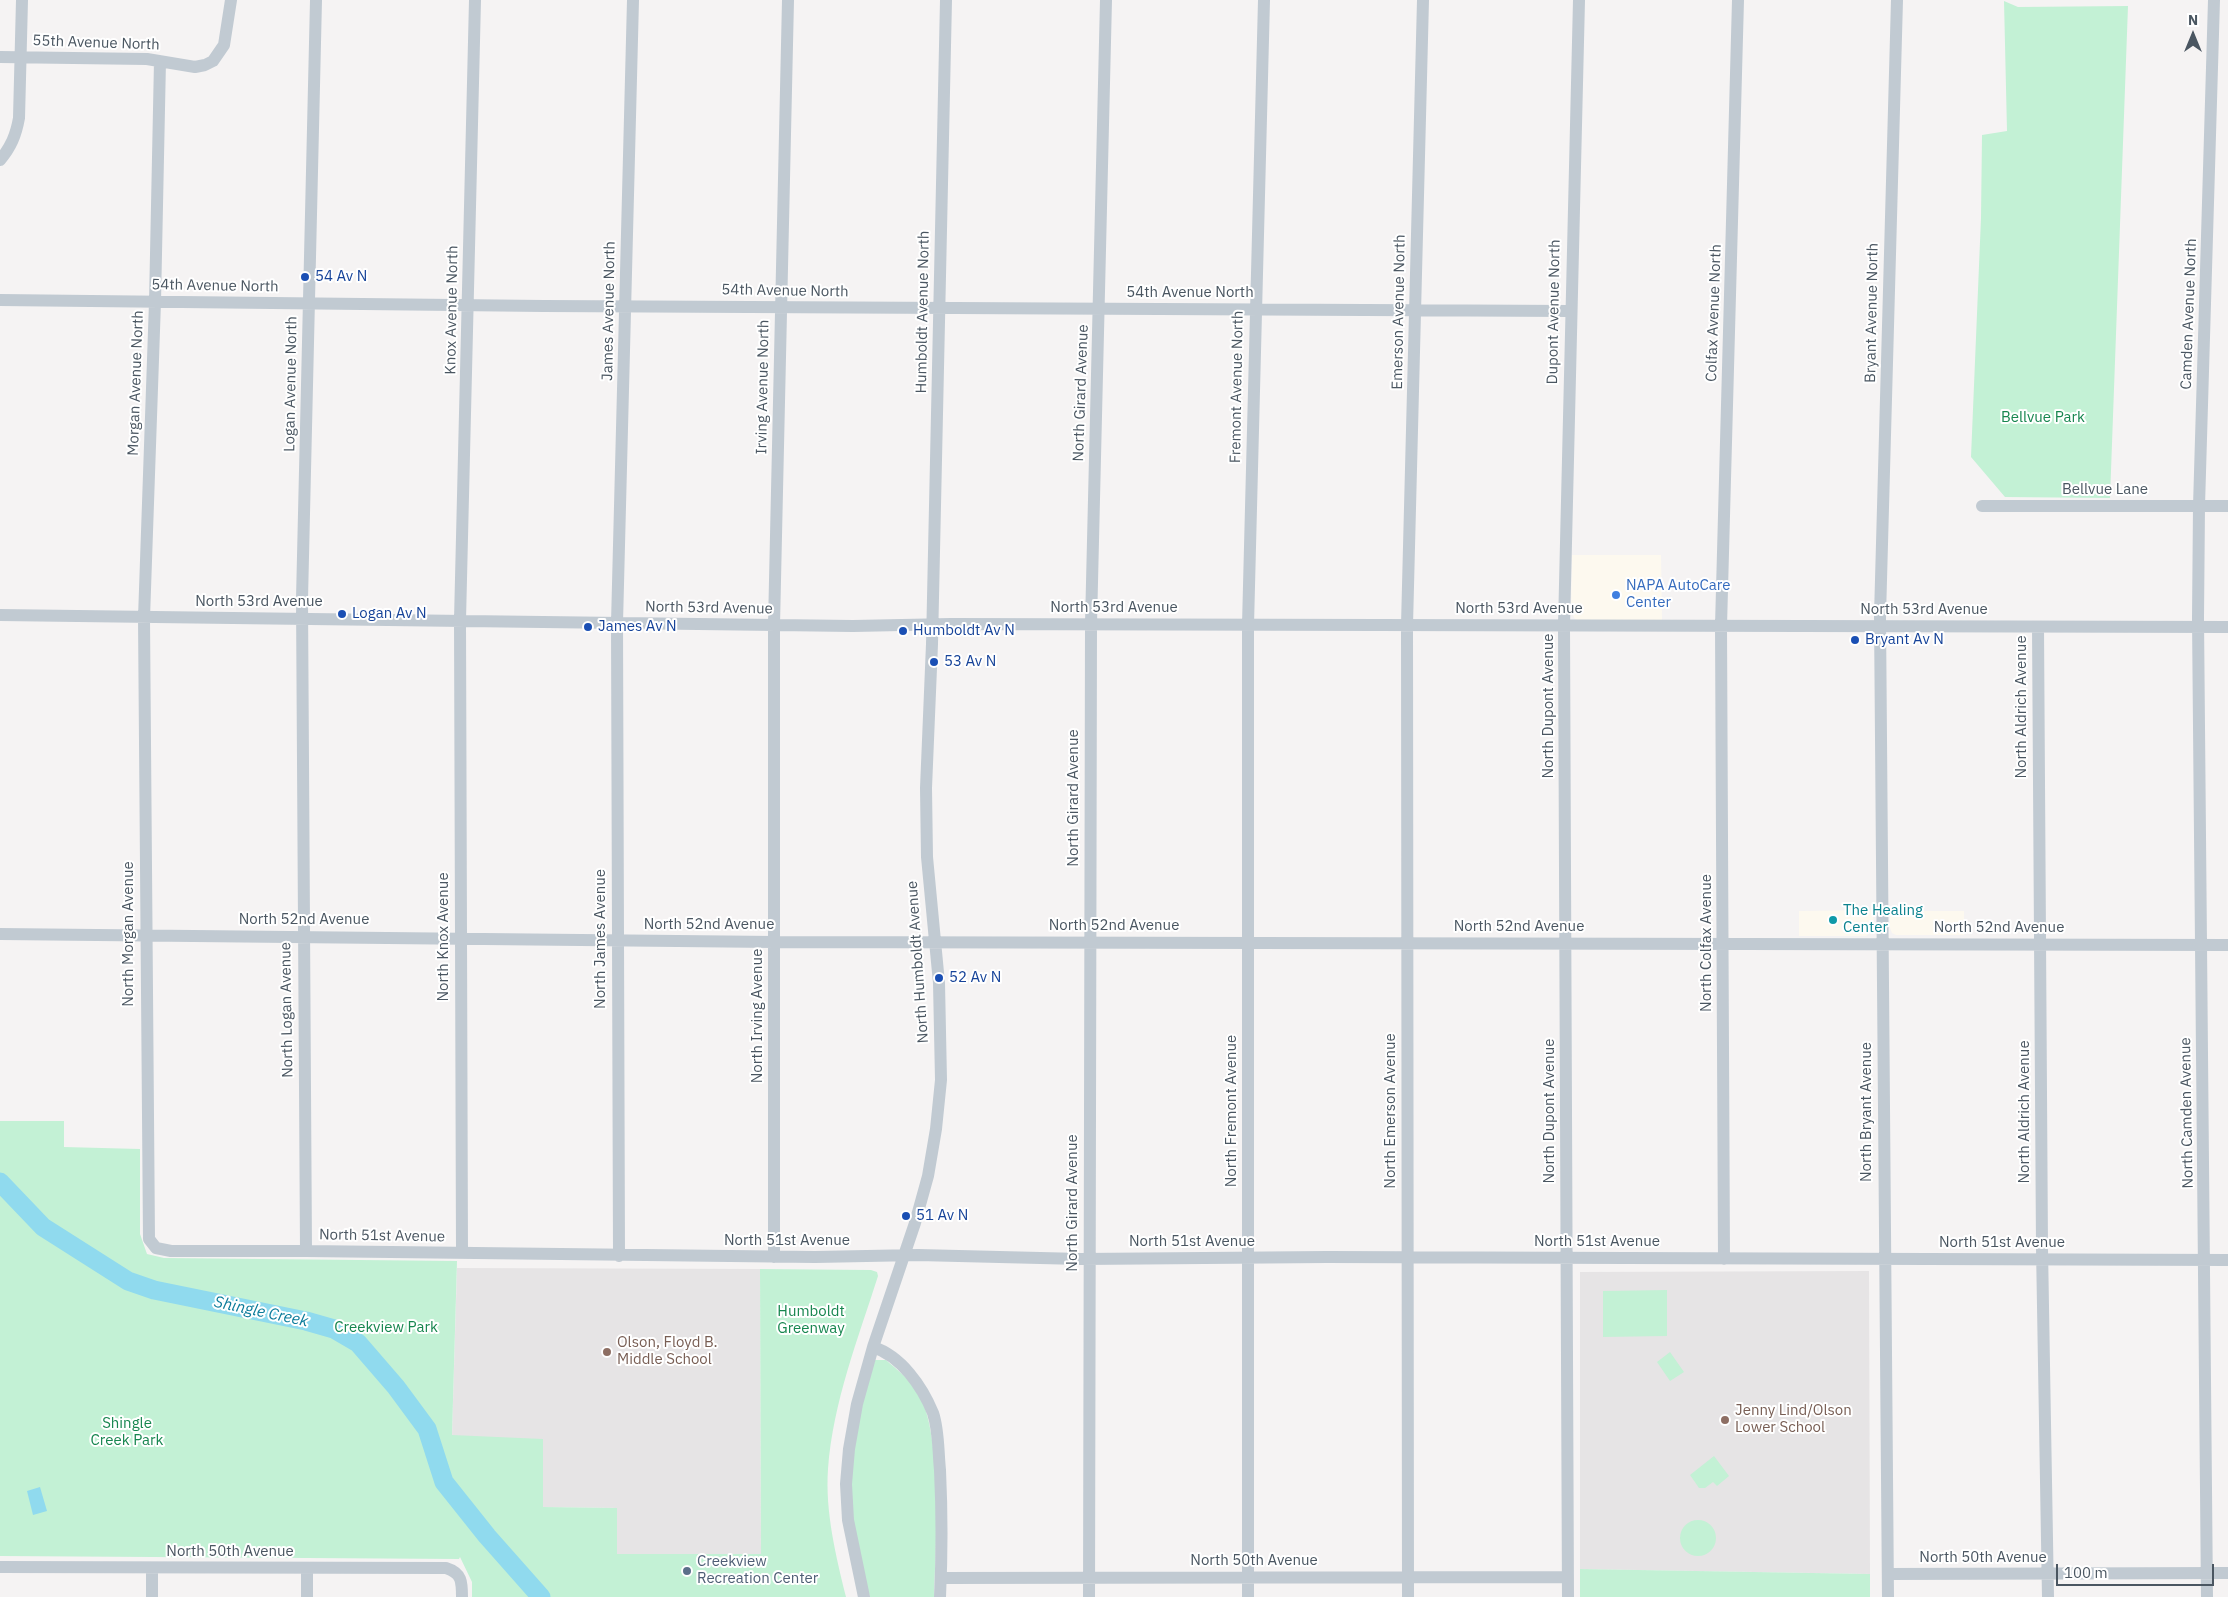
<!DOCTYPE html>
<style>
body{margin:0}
#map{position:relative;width:2228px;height:1597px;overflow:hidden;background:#f5f3f3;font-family:"IBM Plex Sans",sans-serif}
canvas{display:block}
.north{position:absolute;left:2168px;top:10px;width:50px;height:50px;-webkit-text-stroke:4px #fff;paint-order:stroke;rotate:0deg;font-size:14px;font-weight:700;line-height:20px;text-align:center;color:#4a5661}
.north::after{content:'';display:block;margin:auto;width:18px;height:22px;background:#4a5661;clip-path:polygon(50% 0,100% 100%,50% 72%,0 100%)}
.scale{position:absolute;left:2056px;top:1564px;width:158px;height:22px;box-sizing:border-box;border:2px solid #4a5661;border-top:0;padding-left:6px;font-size:15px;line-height:18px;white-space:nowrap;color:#4a5661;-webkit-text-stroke:4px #fff;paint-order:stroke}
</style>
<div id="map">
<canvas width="2228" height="1597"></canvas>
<div class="north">N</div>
<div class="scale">100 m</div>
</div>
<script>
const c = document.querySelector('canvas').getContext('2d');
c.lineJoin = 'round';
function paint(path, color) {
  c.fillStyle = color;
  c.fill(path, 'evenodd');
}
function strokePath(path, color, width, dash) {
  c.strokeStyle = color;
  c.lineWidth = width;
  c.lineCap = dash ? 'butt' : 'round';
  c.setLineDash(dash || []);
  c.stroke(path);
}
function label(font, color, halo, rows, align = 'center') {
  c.font = font + ' "IBM Plex Sans",sans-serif';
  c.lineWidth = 4;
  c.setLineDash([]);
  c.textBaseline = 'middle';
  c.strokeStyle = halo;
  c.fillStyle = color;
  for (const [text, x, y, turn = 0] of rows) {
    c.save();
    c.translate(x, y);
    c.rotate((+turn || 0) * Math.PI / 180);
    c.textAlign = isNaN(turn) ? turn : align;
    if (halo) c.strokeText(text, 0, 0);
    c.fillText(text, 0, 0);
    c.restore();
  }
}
const commercial = new Path2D(`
 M1572 555H1661L1662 621H1581L1575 619 1571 612Z
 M1873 910 1874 930 1866 936H1799V911Z
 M1890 911H1964V935H1896L1892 933 1890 928Z`);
const education = new Path2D(`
 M457 1268 760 1269 761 1554H617V1508L543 1507 452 1436Z
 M1869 1271 1870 1574 1580 1569V1272Z`);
const green = new Path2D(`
 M2004 1 2018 7 2128 6 2110 498 2005 497 1971 457 1981 218 1982 135 2007 131Z
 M0 1121H64V1147L140 1149V1234L147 1254 164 1258 457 1261 452 1435 543 1439V1507L617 1508V1554H761L760 1269 871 1270 877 1272 878 1276C858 1339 833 1402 828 1469 825 1512 836 1556 846 1597H472V1582L460 1557 459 1559 0 1556Z
 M1667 1290V1336L1603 1337V1291Z
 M1670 1352 1684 1372 1670 1381 1657 1362Z
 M875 1360H886C896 1369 911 1380 918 1392 943 1435 936 1547 934 1597H870C865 1579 858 1560 856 1541 846 1474 854 1424 875 1360Z
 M1714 1456 1729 1476 1717 1486 1713 1482 1705 1488H1699L1690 1475Z
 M1680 1538a18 18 0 1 1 36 0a18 18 0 1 1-36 0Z
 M1580 1569 1870 1574V1597H1580Z`);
const water = new Path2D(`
 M40 1487 47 1511 33 1515 27 1491Z`);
const river = new Path2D(`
 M0 1182 43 1227 128 1281 154 1290 306 1321 334 1329 358 1343 396 1387 427 1429 444 1482 487 1536 541 1597`);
const minor = new Path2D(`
 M0 57 147 59 195 67 205 65 213 61 224 45 231 0
 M160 61 155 302 144 618 149 1239 156 1248 171 1251H306L815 1257 918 1255 1081 1259 1327 1257 2228 1260
 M0 160C11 147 16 135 19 118L22 0
 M0 300 544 306 1570 311
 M1982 506H2228
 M0 615 853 626 951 624 2228 627
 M2038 627 2042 1248 2048 1597
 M0 934 774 942 2228 945
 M306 1251 302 599 316 0
 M462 1253 460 620 475 0
 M619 1256 617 623 633 0
 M774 1257V625L788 0
 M1724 1259 1721 626 1738 0
 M873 1347C901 1356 922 1386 933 1413 939 1431 938 1451 940 1470 942 1512 942 1555 940 1597
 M0 1567 446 1568C462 1573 462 1582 462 1597
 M152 1568V1597
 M307 1569V1597
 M1888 1574 2228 1573
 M941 1578 1567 1577
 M864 1597 848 1520 846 1484 849 1449 857 1404 873 1347 915 1223 928 1176 936 1129 941 1080 939 983 927 857 926 788 932 644 946 0
 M1089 1597 1091 624 1106 0
 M1248 1597V625L1264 0
 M1408 1597 1407 625 1423 0
 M1568 1597 1564 626 1579 0
 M1888 1597 1880 616 1897 0
 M2207 1597 2198 618 2199 506 2214 0`);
const markers = [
 [305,277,5,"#1a4fb4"],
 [1616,595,5,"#3f7fe0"],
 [342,614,5,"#1a4fb4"],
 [588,627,5,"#1a4fb4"],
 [903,631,5,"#1a4fb4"],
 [1855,640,5,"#1a4fb4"],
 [934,662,5,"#1a4fb4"],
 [1833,920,5,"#0f9aa8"],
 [939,978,5,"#1a4fb4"],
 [906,1216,5,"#1a4fb4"],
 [607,1352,5,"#8d6e63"],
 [1725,1420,5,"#8d6e63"],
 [687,1571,5,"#5c6f8a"]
];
const streetNames = [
 ["55th Avenue North",96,43,2],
 ["54th Avenue North",215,286,1],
 ["54th Avenue North",785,291,1],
 ["54th Avenue North",1190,293],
 ["Knox Avenue North",452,310,-89],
 ["James Avenue North",609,311,-89],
 ["Humboldt Avenue North",923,312,-89],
 ["Emerson Avenue North",1399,312,-89],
 ["Dupont Avenue North",1554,312,-89],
 ["Colfax Avenue North",1714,313,-88],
 ["Bryant Avenue North",1872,313,-89],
 ["Camden Avenue North",2189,314,-88],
 ["Morgan Avenue North",136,383,-88],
 ["Logan Avenue North",291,384,-89],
 ["Irving Avenue North",763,387,-89],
 ["Fremont Avenue North",1237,387,-89],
 ["North Girard Avenue",1081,393,-88],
 ["Bellvue Lane",2105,490],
 ["North 53rd Avenue",259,602],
 ["North 53rd Avenue",709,608,1],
 ["North 53rd Avenue",1114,608],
 ["North 53rd Avenue",1519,609],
 ["North 53rd Avenue",1924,610],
 ["North Dupont Avenue",1549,706,-90],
 ["North Aldrich Avenue",2022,707,-90],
 ["North Girard Avenue",1074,798,-90],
 ["North 52nd Avenue",304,920],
 ["North 52nd Avenue",709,925],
 ["North 52nd Avenue",1114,926],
 ["North 52nd Avenue",1519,927],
 ["North 52nd Avenue",1999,928],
 ["North Morgan Avenue",129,934,-90],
 ["North Knox Avenue",444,937,-90],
 ["North James Avenue",601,939,-90],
 ["North Colfax Avenue",1707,943,-90],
 ["North Humboldt Avenue",918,962,-94],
 ["North Logan Avenue",287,1010,-91],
 ["North Irving Avenue",758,1016,-90],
 ["North Fremont Avenue",1232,1111,-90],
 ["North Emerson Avenue",1391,1111,-90],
 ["North Dupont Avenue",1550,1111,-90],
 ["North Bryant Avenue",1867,1112,-90],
 ["North Aldrich Avenue",2025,1112,-90],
 ["North Camden Avenue",2187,1113,-91],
 ["North Girard Avenue",1073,1203,-90],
 ["North 51st Avenue",382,1236,1],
 ["North 51st Avenue",787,1241],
 ["North 51st Avenue",1192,1242],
 ["North 51st Avenue",1597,1242],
 ["North 51st Avenue",2002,1243],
 ["North 50th Avenue",230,1552],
 ["North 50th Avenue",1983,1558],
 ["North 50th Avenue",1254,1561]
];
const transitNames = [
 ["54 Av N",315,277],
 ["Logan Av N",352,614],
 ["James Av N",598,627],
 ["Humboldt Av N",913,631],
 ["Bryant Av N",1865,640],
 ["53 Av N",944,662],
 ["52 Av N",949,978],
 ["51 Av N",916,1216]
];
const parkNames = [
 ["Bellvue Park",2043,418],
 ["Humboldt",811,1312],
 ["Greenway",811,1329],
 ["Creekview Park",386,1328],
 ["Shingle",127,1424],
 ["Creek Park",127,1441]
];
const shopNames = [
 ["NAPA AutoCare",1626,586],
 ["Center",1626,603]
];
const cultureNames = [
 ["The Healing",1843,911],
 ["Center",1843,928]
];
const educationNames = [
 ["Olson, Floyd B.",617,1343],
 ["Middle School",617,1360],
 ["Jenny Lind/Olson",1735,1411],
 ["Lower School",1735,1428]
];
const serviceNames = [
 ["Creekview",697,1562],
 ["Recreation Center",697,1579]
];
const waterNames = [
 ["Shingle Creek",261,1312,12]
];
paint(commercial, '#fdf9ef');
paint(education, '#e6e4e5');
paint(green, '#c3f1d5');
paint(water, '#90daee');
strokePath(river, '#90daee', 19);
strokePath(minor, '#c1cad2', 12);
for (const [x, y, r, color] of markers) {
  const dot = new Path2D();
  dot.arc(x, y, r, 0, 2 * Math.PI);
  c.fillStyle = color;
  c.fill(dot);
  strokePath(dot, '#fff', 2);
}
label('15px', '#4a5661', '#fff', streetNames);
label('15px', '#164399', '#fff', transitNames, 'left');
label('15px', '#17864f', '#fff', parkNames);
label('15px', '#366cbe', '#fff', shopNames, 'left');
label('15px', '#0d838f', '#fff', cultureNames, 'left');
label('15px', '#785e54', '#fff', educationNames, 'left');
label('15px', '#4e5e75', '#fff', serviceNames, 'left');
label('italic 16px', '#0c7c9b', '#fff', waterNames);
</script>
